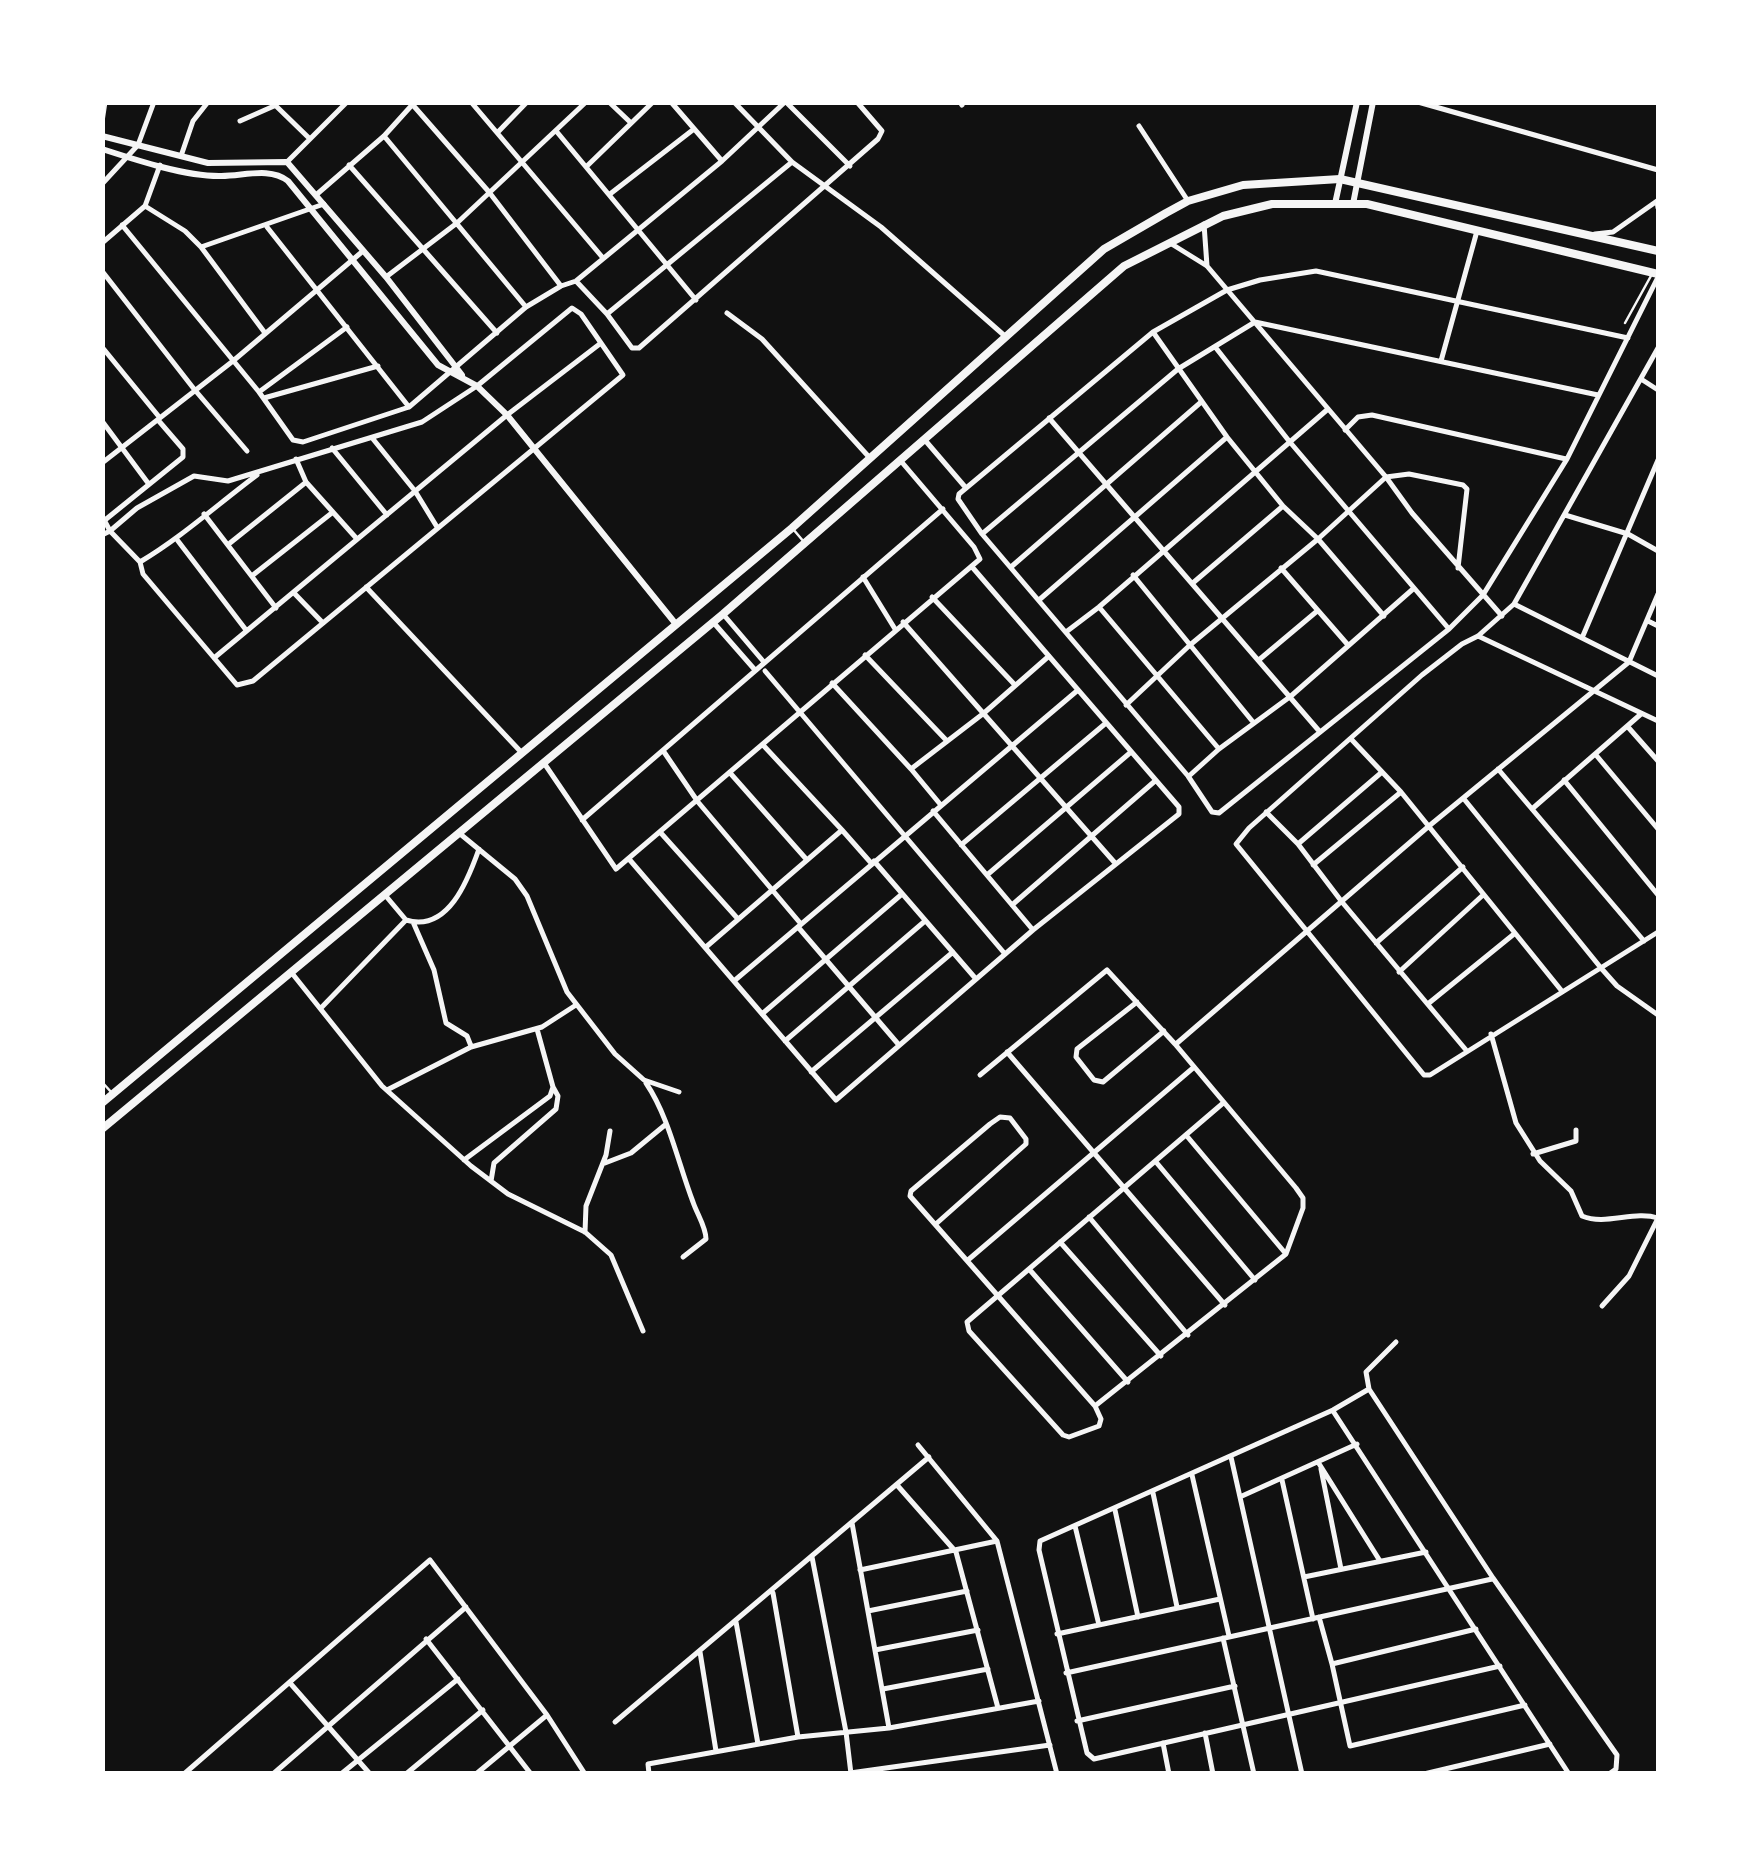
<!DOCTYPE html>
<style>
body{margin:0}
#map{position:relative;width:1761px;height:1876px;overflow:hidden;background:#111;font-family:Quicksand,sans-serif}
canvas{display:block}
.frame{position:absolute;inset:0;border:105px solid #fff;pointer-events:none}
</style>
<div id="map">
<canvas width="1761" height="1876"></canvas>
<div class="frame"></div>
</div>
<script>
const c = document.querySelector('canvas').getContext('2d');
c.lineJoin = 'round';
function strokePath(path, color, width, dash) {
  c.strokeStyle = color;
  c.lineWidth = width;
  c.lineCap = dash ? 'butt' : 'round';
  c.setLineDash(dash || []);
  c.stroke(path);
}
const service = new Path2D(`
 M1625 323 1652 274
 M793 529 804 542
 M102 1082 112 1093`);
const minor = new Path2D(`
 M278 102 275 105 310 139
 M471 102 603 258
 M609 102 630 122
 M653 102 586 167 696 300
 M671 102 722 161
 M734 102 792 162 881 227 1006 337
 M786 102 850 166
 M960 102 962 105
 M1418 102 1658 170
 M412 104 489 192 561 286
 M240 121 274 106
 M102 122 105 102
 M1139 126 1188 201
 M498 132 527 102
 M557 132 586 167
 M384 136 526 307
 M181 156 193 121 208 102
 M287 162 347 102
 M349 165 497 333
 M102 184 138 145 154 102
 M610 194 694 129
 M316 195 384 136 412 105
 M145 206 185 231 201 247 265 333
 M1204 224 1207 266
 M122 225 259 392 293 440 303 442 409 407 526 307 561 286 576 281 722 161 785 102
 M267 227 409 407
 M1595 234 1613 232 1657 201 1658 208
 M102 243 145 206 160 165
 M1170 243 1207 266 1386 477 1412 513 1502 616
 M201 247 324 204
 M102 271 194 389 247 451
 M386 277 457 223 586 102
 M576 281 607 314 632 348H639L878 139 882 131 857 102
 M727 313 762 339 869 457
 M607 314 792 162
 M1153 332 1227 437 1283 506 1318 539 1384 616
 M1628 338 1316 271 1260 280 1227 290 1153 332 959 494 958 499 982 534 1188 776 1212 812 1219 813 1449 629 1483 595 1567 459 1658 277
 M102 347 160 418
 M1216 348 1289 441 1449 629
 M1658 348 1514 604 1478 636 1462 644 1422 675 1249 828 1236 844 1424 1075H1430L1658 932
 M1441 361 1477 231
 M1641 379 1658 390
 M259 392 347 327
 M264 398 378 366
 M1049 418 1320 732
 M102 421 148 483
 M1345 430 1358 417 1372 415 1566 459
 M373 439 415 491 437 527
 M924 439 966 488
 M332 448 387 515
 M296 459 306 482 357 539
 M102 463 233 361 363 251
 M204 514 276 608
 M1565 515 1628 534 1658 551
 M102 516 110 531 137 508 194 476 228 481 422 422 477 386 572 308 581 314 623 375 253 681 237 685 143 574 140 562 110 531 102 535
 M105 520 183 457V449L158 420
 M982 534 1178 369 1255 322 1598 395
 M178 541 246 630
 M230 543 305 483
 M140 562C182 537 218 504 257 475
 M1011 567 1200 403
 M1281 568 1348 645
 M253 575 333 512
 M1133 575 1253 722
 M863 577 895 629
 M1194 582 1283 506
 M366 587 521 752
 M294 593 323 623
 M932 597 1014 684
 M1039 600 1227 437
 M1514 604 1658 676
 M1099 607 1219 749
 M723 614 763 661
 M1648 621 1658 626
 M713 622 755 670
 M903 622 1115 863
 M1066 632 1099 607 1328 409
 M1478 636 1658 721
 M1582 638 1658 460
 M865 655 947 741
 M214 658 507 415 601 343
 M1260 659 1316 612
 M765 671 1005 954
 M832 683 911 769
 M1126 705 1190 645 1318 539 1386 477 1409 474 1463 485 1467 489 1458 568
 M1628 727 1658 761
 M1352 740 1401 792 1561 990
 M763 745 842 830
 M664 752 698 802 801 924
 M1596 755 1658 829
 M544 763 616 869 980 559 974 547 900 460
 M1498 769 1644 941
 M731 774 807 860
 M1189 776 1219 749 1291 696 1413 589
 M1564 780 1658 895
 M1464 799 1601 968 1617 986 1658 1015
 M940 804 911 769 984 713 1049 656
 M1532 809 1641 714
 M933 811 1033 930
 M1266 812 1298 844 1342 902 1466 1050
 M582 820 943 509
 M660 832 738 919
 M459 833 515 879 527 896 567 992 615 1054 644 1080 679 1092
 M1298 844 1382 772
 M961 845 1106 723
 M629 859 836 1100 1033 930 1179 814V807L973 568
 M874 861 976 979
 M1313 865 1401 792
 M987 875 1131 752
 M385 895 406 920C448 933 468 880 479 849
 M1012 905 1155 781
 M413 922 434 970 446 1023 467 1036 471 1046
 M798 927 899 1045
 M1376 943 1463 867
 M706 947 842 830 872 864
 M291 972 382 1086 471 1166 508 1194 585 1232 611 1255 643 1331
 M1399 972 1483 895
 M734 981 1078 690
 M1137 1002 1077 1049 1076 1057 1094 1080 1103 1082 1164 1031
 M1429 1003 1514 934
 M321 1008 406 920
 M762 1014 902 894
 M1491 1034 1516 1123 1540 1161 1571 1191 1582 1216C1606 1226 1634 1210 1658 1218
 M785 1041 925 921
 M1176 1044 1429 826 1629 662 1658 594
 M1007 1052 1225 1305
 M811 1072 953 952
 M646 1083C669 1117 678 1163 693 1202 697 1214 706 1227 706 1239L683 1257
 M387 1090 471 1047 542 1027 576 1005
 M1186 1135 1286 1254
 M1533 1154 1576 1141V1130
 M464 1160 550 1096 553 1087 537 1029
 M1156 1162 1255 1280
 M605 1163 631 1153 665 1125
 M491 1181 494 1163 556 1109 558 1096 553 1087
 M1089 1217 1188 1335
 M937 1223 1026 1144V1139L1010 1118 1000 1117 990 1124 911 1191 910 1196 1095 1406 1286 1254 1303 1208V1198L1296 1188 1175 1044 1107 970 980 1075
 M585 1232 586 1206 606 1155 610 1131
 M1060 1242 1161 1356
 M968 1260 1193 1068
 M1029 1269 1128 1382
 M1602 1306 1629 1276 1658 1218
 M1396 1342 1366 1372 1369 1389 1493 1578 1617 1755 1616 1769 1609 1774
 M1369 1389 1333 1410 1040 1541 1039 1550 1087 1753 1094 1759 1500 1666
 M1095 1406 1101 1419 1099 1426 1069 1437 1063 1435 969 1331 967 1322 1222 1104
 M1333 1411 1569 1774
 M918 1445 997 1541 1057 1774
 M1231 1457 1302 1774
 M1318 1462 1380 1561
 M1321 1469 1341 1569
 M1192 1475 1229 1636
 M1282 1480 1313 1619
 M897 1485 956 1552 998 1708
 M1153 1493 1177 1607
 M1242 1496 1357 1444
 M1115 1510 1138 1617
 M852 1523 889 1728
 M1075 1526 1099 1625
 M812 1557 846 1732 851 1774
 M860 1570 997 1541
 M1304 1577 1426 1552
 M773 1593 798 1737
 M868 1611 967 1591
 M1319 1617 1332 1664 1476 1629
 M736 1622 758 1744
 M1057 1634 1220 1599
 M1223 1638 1254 1774
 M426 1639 531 1774
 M875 1650 978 1630
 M700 1652 716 1751
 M1332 1664 1350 1746 1525 1705
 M1066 1673 1492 1579
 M290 1683 370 1774
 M883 1689 988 1669
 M1077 1721 1235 1686
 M615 1722 929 1457
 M1205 1733 1213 1774
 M1163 1743 1169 1774
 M850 1773 1050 1745
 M184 1774 430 1560 547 1715 585 1774
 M273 1774 466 1607
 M341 1774 458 1679
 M406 1774 483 1710
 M476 1774 547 1715
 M649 1774 648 1764 798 1737 889 1728 1039 1701
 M1424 1774 1550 1744`);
const tertiary = new Path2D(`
 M102 136 208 163 287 162 386 277 462 375
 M102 149C136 160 184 176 219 176 241 177 269 166 288 181L438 365 477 386 507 415 675 623
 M1335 204 1357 102
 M1353 204 1373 102`);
const trunk = new Path2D(`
 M102 1103 792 528 1104 249 1166 213 1188 201 1243 185 1340 179 1658 251
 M102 1129 723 614 1124 266 1223 216 1272 204H1367L1658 274`);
strokePath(service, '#f5f5f5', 2.5);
strokePath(minor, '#f5f5f5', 5);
strokePath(tertiary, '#f5f5f5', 6);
strokePath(trunk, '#f5f5f5', 8);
</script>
